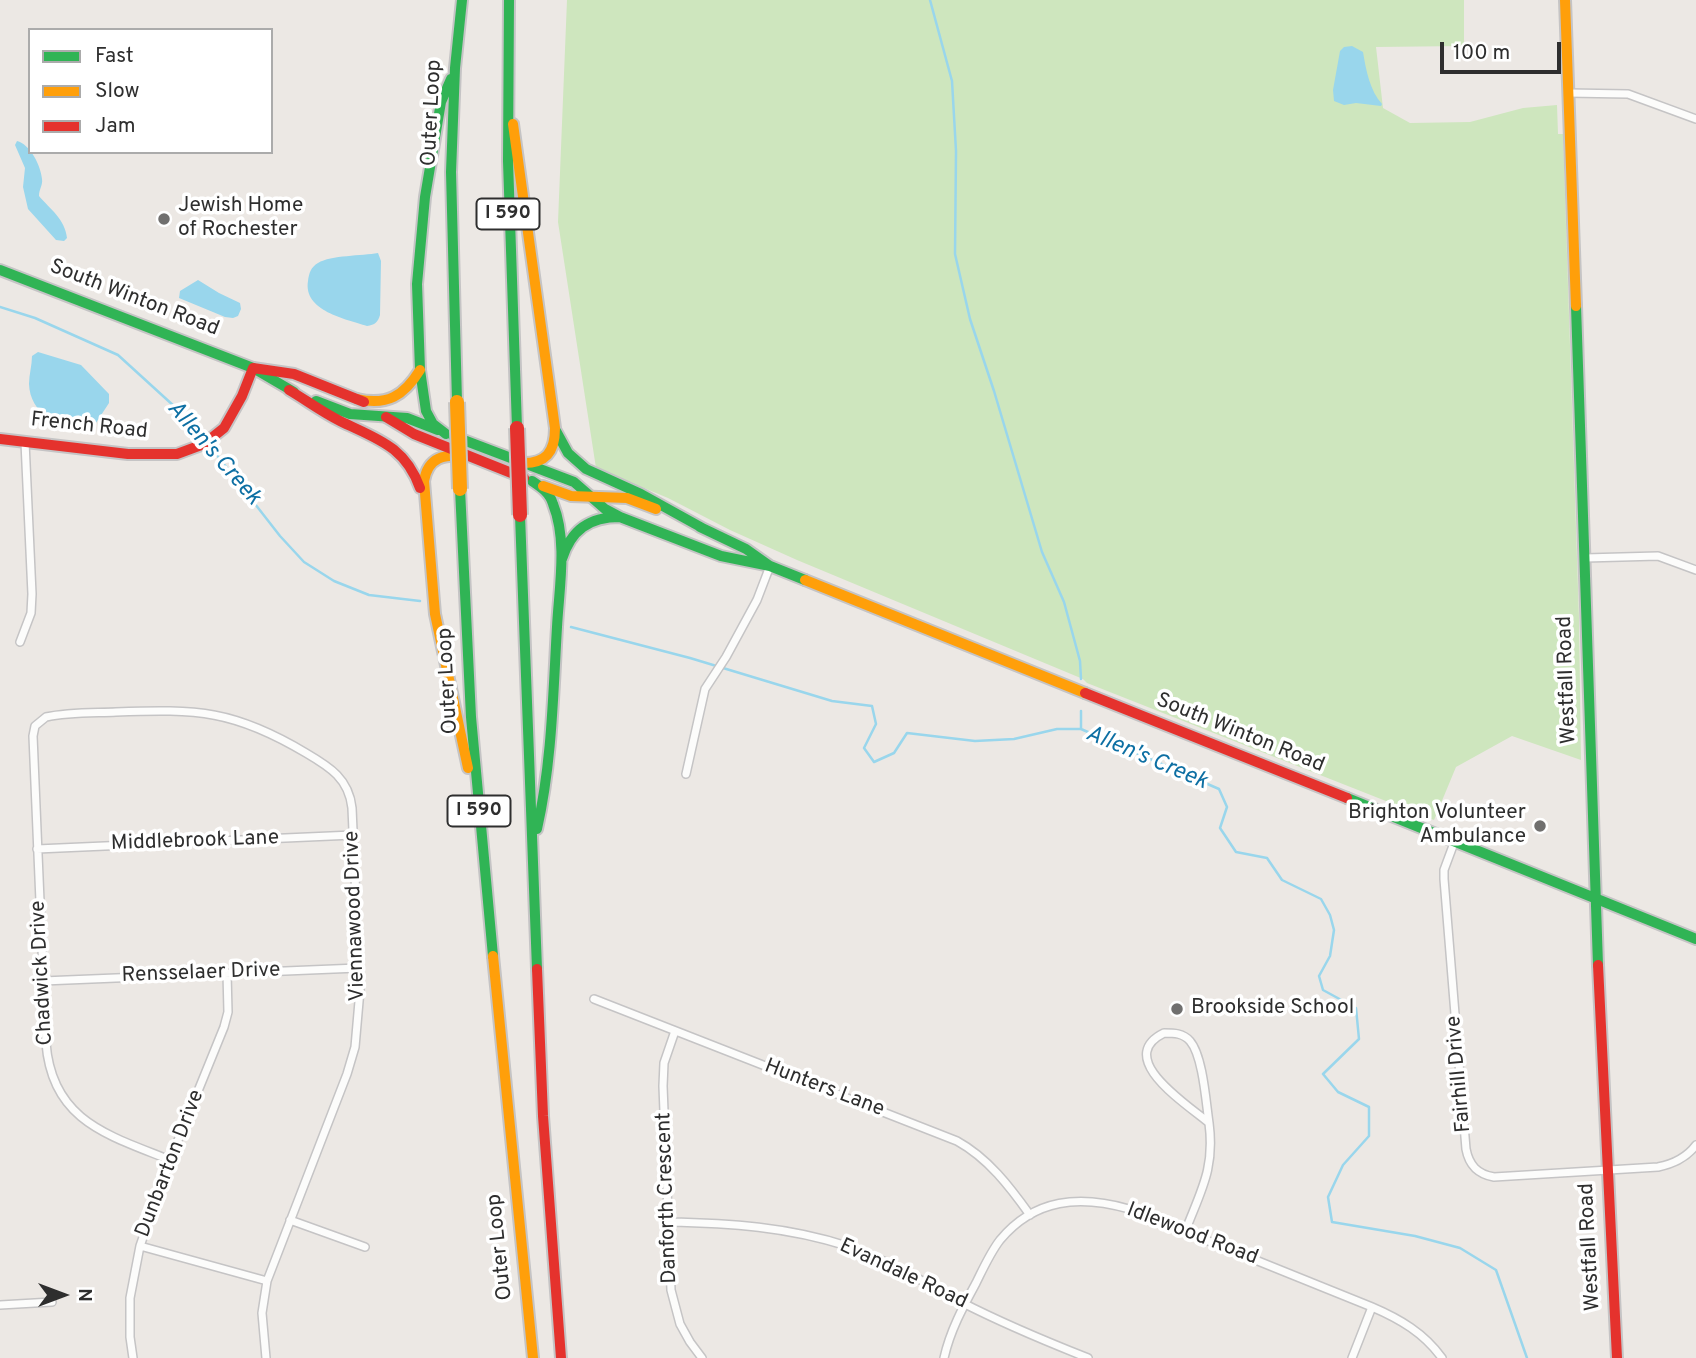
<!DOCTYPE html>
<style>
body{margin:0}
#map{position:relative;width:1696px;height:1358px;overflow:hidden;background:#ece8e4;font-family:Overpass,sans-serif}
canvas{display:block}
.legend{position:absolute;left:28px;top:28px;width:245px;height:126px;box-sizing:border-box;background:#fff;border:2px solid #ababab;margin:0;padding:9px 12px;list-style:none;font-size:21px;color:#2e2e2e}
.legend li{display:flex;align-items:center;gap:14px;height:35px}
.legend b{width:35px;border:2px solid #ababab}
.north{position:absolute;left:28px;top:1260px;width:70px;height:70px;-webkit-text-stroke:5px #fff;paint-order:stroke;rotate:90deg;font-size:19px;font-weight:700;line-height:28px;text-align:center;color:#2e2e2e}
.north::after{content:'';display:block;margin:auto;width:24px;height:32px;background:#2e2e2e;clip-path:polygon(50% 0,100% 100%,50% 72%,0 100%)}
.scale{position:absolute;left:1440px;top:42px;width:121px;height:32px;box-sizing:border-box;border:4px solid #2e2e2e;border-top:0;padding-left:9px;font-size:21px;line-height:24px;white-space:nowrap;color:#2e2e2e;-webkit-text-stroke:5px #fff;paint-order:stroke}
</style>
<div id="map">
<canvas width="1696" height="1358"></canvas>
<ul class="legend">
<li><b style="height:9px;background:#30b455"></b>Fast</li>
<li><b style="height:9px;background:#ff9f0a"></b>Slow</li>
<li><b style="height:9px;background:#e5322d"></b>Jam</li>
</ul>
<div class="north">N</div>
<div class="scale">100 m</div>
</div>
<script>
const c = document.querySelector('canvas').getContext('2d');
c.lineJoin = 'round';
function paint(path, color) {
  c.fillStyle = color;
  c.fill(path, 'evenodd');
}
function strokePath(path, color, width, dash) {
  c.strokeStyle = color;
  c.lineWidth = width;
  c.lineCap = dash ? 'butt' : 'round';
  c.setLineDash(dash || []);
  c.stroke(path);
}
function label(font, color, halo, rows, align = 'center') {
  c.font = font + ' Overpass,sans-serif';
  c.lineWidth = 7;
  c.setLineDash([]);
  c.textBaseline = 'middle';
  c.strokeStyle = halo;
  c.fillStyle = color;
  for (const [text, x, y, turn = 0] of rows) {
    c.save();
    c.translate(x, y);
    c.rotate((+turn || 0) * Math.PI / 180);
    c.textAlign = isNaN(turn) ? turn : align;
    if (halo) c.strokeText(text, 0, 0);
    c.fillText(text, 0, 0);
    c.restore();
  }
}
const green = new Path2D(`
 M567 0H1464V46L1376 47 1383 108 1410 123 1470 122 1523 108 1557 105 1558 134H1563L1579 619 1581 760 1512 736 1456 767 1434 820 1087 683 1083 679 797 560 730 530 668 498 596 468 558 222Z`);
const water = new Path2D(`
 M1352 46 1363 52C1366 70 1370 91 1382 104L1381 106 1356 103 1344 105 1334 101 1333 90 1340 51 1344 47Z
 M17 141C30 144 41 166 42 179 43 185 39 189 39 196 50 209 65 219 67 238L64 241 56 240 28 209 23 187 25 168 15 145Z
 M378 253 381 261 380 315C378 322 375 325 367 326 346 319 303 311 308 281 309 273 311 267 318 263 331 255 362 256 378 253Z
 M198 280 219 293 240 303 241 309 238 316 233 318 225 317 179 298 180 291Z
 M38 352 81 365 109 394V403L92 429C64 432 30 416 29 384 29 375 32 365 32 356Z`);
const stream = new Path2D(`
 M930 0 952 81 956 151 955 254 970 319 994 391 1042 552 1064 602 1080 661 1081 679
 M0 307 35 318 118 355 186 417 205 439
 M209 445 280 536 304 562 334 581 369 595 420 601
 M571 627 690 658 832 701 872 706 876 724 864 748 874 762 894 753 907 733 975 741 1014 739 1057 729H1081L1219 789 1227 807 1220 828 1236 852 1267 858 1282 880 1321 899 1330 915 1334 930 1330 956 1319 976 1323 990 1356 1008 1359 1039 1323 1074 1338 1092 1369 1107V1136L1343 1165 1328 1197 1332 1222 1415 1236 1460 1248 1496 1270 1527 1358
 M1081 711V729`);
const street = new Path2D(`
 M1568 93 1628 94 1696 119
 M1585 558 1658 556 1696 570
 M20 642 31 613 32 594 25 442
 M686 774 705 689 726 657 757 600 770 566
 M1454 843 1444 870V879L1466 1149C1469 1165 1477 1174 1494 1177L1658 1167C1673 1164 1687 1157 1696 1145
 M37 849 353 835
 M43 981 358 968
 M594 999 957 1141C988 1158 1010 1187 1030 1215
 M675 1031 664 1063 663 1086 671 1290 680 1324 690 1342 702 1358
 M1164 1033C1174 1033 1183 1033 1190 1041 1203 1056 1206 1103 1209 1123 1188 1105 1113 1058 1164 1033Z
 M170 1160C108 1135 52 1121 46 1043L33 736 35 726 46 717C69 712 93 713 116 712 198 709 234 710 306 753 330 767 349 779 352 808L360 990 355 1047 347 1074 267 1281 262 1313 266 1358
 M290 1220 365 1247
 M668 1222C730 1223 788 1227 847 1246 887 1260 924 1282 961 1302 1002 1323 1045 1341 1088 1358
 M1185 1232C1201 1190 1215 1169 1209 1123
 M140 1246 267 1281
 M0 1305 52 1302
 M133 1358 130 1337V1298L140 1246 170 1160 224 1027 228 1012 227 973
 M944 1358C950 1331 963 1307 976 1283 983 1269 990 1253 1000 1240 1035 1198 1080 1195 1129 1209L1372 1307C1400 1319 1424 1333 1442 1358
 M1352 1358 1372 1307`);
const fast = new Path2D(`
 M509 0 508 161 517 428
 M0 270 253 368 294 392
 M1576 306 1598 965
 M316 401 350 414 407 418 438 430
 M457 402 451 172 455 68 462 0
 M556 431 568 453 586 469 641 494 706 530
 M446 434 433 424 426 411 420 370 417 284 425 197 441 102 451 79
 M453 436 574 482 605 509 620 517 721 556 770 566 805 580
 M532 481C541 487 550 493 553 504 568 541 559 588 557 627 553 695 552 762 537 829
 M460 489 471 717 493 956
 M520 515 537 969
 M700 527 746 549 770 566
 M562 559C571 530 589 517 620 517
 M1347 798 1696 939`);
const slow = new Path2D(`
 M1565 0 1576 306
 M513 124 555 428C555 452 546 464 521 463
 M357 399C387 406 404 396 420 370
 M466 456C444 454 428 457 424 481L435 614 468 768
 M543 486 571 496 627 498 656 509
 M805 580 1085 693
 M493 956 533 1358`);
const jam = new Path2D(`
 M253 368 294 374 364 402
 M289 390C306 400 322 412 340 421 377 439 405 446 420 488
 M386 417 414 434 524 478
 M0 439 128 454H177L204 444 224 428 242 396 253 368
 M1085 693 1347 798
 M1598 965 1617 1358
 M537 969 543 1116 561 1358`);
const slowBridge = new Path2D(`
 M457 402 460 489`);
const jamBridge = new Path2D(`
 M517 428 520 515`);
const markers = [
 [164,219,7,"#706f6e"],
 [1540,826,7,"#706f6e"],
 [1177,1009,7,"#706f6e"]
];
const shields = [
 [508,214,63],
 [479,811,63]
];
const shieldNames = [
 ["I 590",508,214],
 ["I 590",479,811]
];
const streetNames = [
 ["Outer Loop",433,113,-87],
 ["South Winton Road",134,299,21],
 ["French Road",89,427,6],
 ["Westfall Road",1568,680,-92],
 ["Outer Loop",449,681,-93],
 ["South Winton Road",1240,734,22],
 ["Middlebrook Lane",195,842,-2],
 ["Viennawood Drive",356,916,-92],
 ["Chadwick Drive",43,973,-93],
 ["Rensselaer Drive",201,974,-2],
 ["Fairhill Drive",1460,1074,-95],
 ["Hunters Lane",824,1089,21],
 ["Dunbarton Drive",171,1164,-69],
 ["Danforth Crescent",668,1198,-92],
 ["Idlewood Road",1192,1235,21],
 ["Outer Loop",501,1247,-96],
 ["Westfall Road",1591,1247,-93],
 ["Evandale Road",903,1275,25]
];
const poiNames = [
 ["Jewish Home",178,207],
 ["of Rochester",178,231],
 ["Brighton Volunteer",1526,814,"right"],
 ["Ambulance",1526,838,"right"],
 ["Brookside School",1191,1009]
];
const waterNames = [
 ["Allen's Creek",213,454,49],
 ["Allen's Creek",1146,759,23]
];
paint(green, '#cee6be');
paint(water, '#99d6ec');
strokePath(stream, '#99d6ec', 2.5);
strokePath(street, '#c5c4c5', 10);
strokePath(fast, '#c5c4c5', 14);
strokePath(slow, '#c5c4c5', 14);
strokePath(jam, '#c5c4c5', 14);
strokePath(street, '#fcfcfb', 7);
strokePath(fast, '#30b455', 10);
strokePath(slow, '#ff9f0a', 10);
strokePath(jam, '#e5322d', 10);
strokePath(slowBridge, '#c6c5c4', 18, []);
strokePath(jamBridge, '#c6c5c4', 18, []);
strokePath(slowBridge, '#ff9f0a', 14);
strokePath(jamBridge, '#e5322d', 14);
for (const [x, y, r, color] of markers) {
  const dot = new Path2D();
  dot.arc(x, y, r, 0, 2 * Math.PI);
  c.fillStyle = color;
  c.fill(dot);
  strokePath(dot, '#fff', 2.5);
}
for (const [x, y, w] of shields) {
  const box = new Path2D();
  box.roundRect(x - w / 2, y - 15.5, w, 31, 5);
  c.fillStyle = '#fff';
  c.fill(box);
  strokePath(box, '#2e2e2e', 2);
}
label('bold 19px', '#2e2e2e', null, shieldNames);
label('21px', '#2e2e2e', '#fff', streetNames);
label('21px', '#2e2e2e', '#fff', poiNames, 'left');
label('italic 23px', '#0d6fa3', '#fff', waterNames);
</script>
